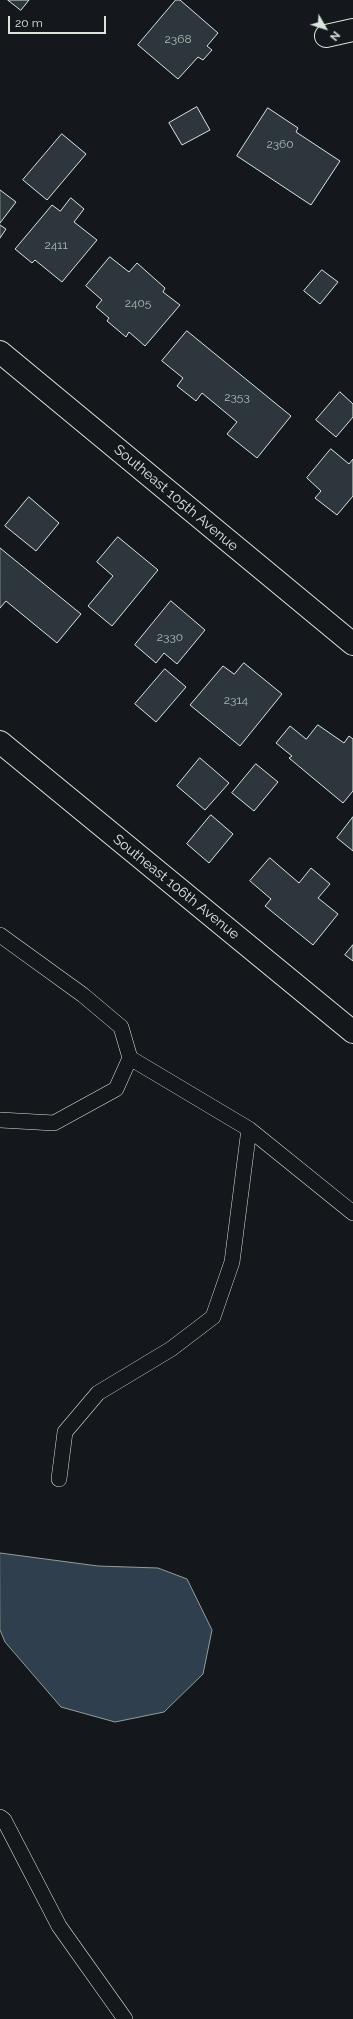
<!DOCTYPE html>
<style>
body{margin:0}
#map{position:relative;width:353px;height:2019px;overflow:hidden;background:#14181c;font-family:Raleway,sans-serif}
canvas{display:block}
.north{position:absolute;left:305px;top:8px;width:40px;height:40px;-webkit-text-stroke:3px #14181c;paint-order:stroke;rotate:129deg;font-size:11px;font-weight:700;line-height:16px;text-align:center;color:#d8e6dc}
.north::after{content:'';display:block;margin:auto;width:14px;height:18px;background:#d8e6dc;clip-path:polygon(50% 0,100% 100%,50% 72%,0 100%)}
.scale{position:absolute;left:8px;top:16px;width:98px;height:18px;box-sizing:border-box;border:2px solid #d8e6dc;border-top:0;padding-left:5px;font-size:12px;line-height:14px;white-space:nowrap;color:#d8e6dc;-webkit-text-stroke:3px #14181c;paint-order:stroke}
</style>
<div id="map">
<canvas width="353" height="2019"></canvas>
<div class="north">N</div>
<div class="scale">20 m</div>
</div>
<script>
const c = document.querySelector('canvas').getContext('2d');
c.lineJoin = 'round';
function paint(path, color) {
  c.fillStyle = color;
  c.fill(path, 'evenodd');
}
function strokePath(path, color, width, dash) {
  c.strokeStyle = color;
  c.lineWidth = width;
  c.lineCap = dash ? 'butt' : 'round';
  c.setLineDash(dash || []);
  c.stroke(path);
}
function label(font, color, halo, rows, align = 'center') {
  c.font = font + ' Raleway,sans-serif';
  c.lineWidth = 3;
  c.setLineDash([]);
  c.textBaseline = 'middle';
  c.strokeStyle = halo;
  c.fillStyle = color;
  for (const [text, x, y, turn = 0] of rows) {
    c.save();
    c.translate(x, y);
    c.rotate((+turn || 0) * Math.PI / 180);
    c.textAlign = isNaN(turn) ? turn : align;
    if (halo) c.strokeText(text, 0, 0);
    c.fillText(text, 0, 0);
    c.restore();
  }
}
const water = new Path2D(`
 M0 1553 98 1566 158 1568 187 1579 212 1630 203 1674 164 1712 115 1722 61 1707 5 1642 0 1630Z`);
const building = new Path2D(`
 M8 0H29L21 10Z
 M176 0H180L218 33 207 46 212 50 203 60 198 57 178 79 138 45Z
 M197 107 210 130 182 145 169 123Z
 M268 108 298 128 296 132 340 161 311 205 237 156Z
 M62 134 86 154 47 200 23 180Z
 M0 190 16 202 0 223Z
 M71 198 84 209 74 222 97 240 62 282 35 260 32 263 15 249 52 205 60 211Z
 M0 225 6 229 0 238Z
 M110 257 129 272 137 263 165 288 163 292 180 305 145 346 129 332 126 337 107 321 109 318 96 307 102 300 86 286Z
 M322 270 338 282 320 304 304 291Z
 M187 331 291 416 257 458 227 434 237 422 202 393 196 401 177 386 183 378 162 361Z
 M340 392 353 404V417L336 437 316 420Z
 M331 449 349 464 353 459V496L337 515 315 498 321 491 307 478Z
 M29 497 59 523 36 551 5 526Z
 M118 537 158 570 112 626 88 606 113 576 97 562Z
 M0 548 81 614 57 643 6 601 0 608Z
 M171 601 205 630 177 664 164 653 156 663 135 645Z
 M244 663 282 694 240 746 190 705 223 666 234 674Z
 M165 669 186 687 156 722 135 704Z
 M318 725 344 743 349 736 353 739V791L343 803 289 758 292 756 276 743 290 726 306 739Z
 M200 758 229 783 205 810 177 786Z
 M256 764 278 782 254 811 232 793Z
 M211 815 233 834 209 863 187 844Z
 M353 817V851L337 838Z
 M270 858 299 883 311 868 330 884 318 898 338 914 313 945 265 906 271 899 250 881Z
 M353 945V961L345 955Z`);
const service = new Path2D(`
 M0 935 83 995 121 1027 130 1058 116 1089 54 1123 0 1120
 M130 1058 249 1129 353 1213
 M59 1479 65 1432 98 1393 171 1349 213 1317 232 1262 249 1129
 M0 1817 4 1820 59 1926 125 2019`);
const minor = new Path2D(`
 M326 36 353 30
 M0 352 353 644
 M0 742 353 1032`);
const numberNames = [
 ["2368",178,39],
 ["2360",280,144],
 ["2411",56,245],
 ["2405",138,303],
 ["2353",237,397],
 ["2330",170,637],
 ["2314",236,700]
];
const streetNames = [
 ["Southeast 105th Avenue",176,498,40],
 ["Southeast 106th Avenue",176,887,39]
];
paint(water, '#2f3f4d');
strokePath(water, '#939e99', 1);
paint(building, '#2c363c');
strokePath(building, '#d8e6dc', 1);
strokePath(service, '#d8e6dc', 16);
strokePath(minor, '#d8e6dc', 24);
strokePath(service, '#14181c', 15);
strokePath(minor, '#14181c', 22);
label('12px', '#adbab4', null, numberNames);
label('14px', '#d8e6dc', '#14181c', streetNames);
</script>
